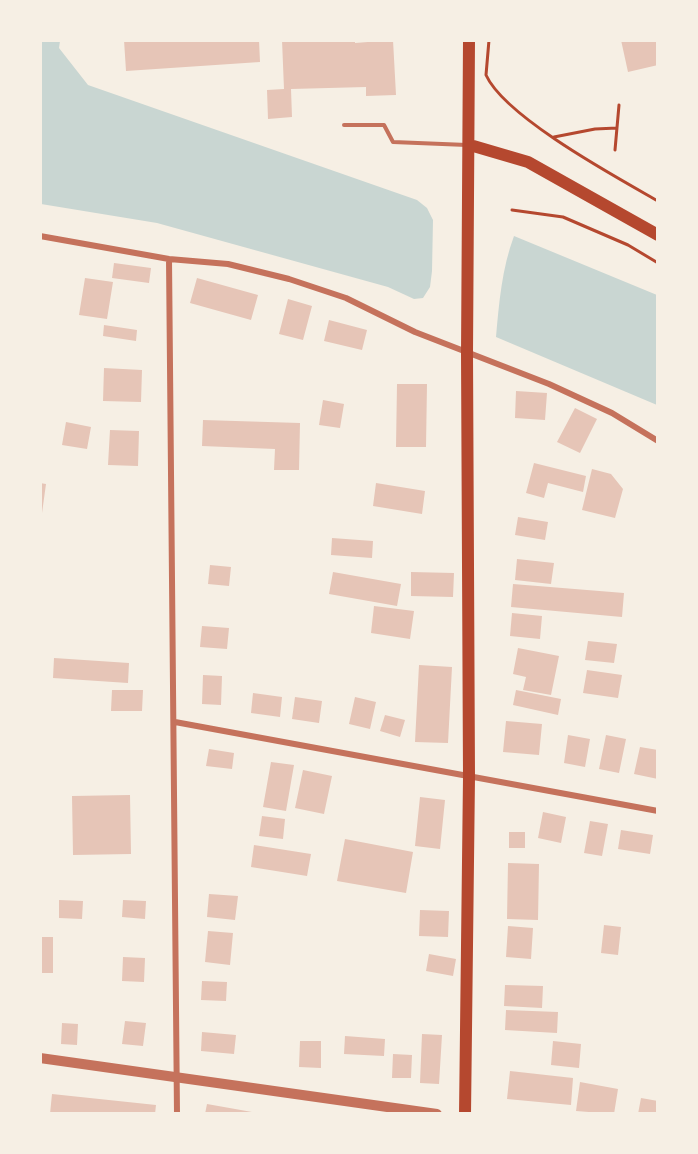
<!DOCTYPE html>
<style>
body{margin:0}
#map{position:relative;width:698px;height:1154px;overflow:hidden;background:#f6efe4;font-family:Raleway,sans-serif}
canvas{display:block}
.frame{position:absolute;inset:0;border:42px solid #f6efe4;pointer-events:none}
</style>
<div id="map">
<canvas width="698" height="1154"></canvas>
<div class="frame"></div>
</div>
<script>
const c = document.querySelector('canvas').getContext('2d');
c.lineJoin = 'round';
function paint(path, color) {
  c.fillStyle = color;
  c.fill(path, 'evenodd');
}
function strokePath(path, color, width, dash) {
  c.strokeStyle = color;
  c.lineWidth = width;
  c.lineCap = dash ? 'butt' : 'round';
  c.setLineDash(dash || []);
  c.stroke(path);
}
const water = new Path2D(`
 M40 41H60L59 48 88 85 417 200 427 208 433 220 432 271 430 287 423 298 414 299 388 287 157 223 41 204Z
 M514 236 657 295V405L496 337C499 303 502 268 514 236Z`);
const building = new Path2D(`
 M124 40H259L260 62 126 71Z
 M282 40H355V43L393 40 396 95 366 96V87L291 89 292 117 268 119 267 90 284 89Z
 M621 40H658V65L628 72Z
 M114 263 151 268 149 283 112 278Z
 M85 278 113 282 107 319 79 315Z
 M197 278 258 295 251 320 190 303Z
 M288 299 312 306 303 340 279 334Z
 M329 320 367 330 362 350 324 341Z
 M104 325 137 330 136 341 103 336Z
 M104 368 142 370 141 402 103 401Z
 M397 384H427L426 447H396Z
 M516 391 547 393 545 420 515 418Z
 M323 400 344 404 340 428 319 425Z
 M575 408 597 419 580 453 557 442Z
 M203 420 300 423 299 470H274L275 449 202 446Z
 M66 422 91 427 87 449 62 445Z
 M110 430 139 431 138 466 108 465Z
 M534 463 586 476 583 492 548 483 544 498 526 493Z
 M592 469 611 474 623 489 615 518 582 510Z
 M40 483 46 484 42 513H40Z
 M376 483 425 491 422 514 373 506Z
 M518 517 548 522 545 540 515 535Z
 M332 538 373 541 372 558 331 555Z
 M517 559 554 563 551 584 515 580Z
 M210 565 231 567 229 586 208 584Z
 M333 572 401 584 397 606 329 594Z
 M411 572 454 573 453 597 411 596Z
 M513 584 624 593 622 617 511 607Z
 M374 606 414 611 410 639 371 633Z
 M512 613 542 616 540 639 510 636Z
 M202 626 229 628 227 649 200 647Z
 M588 641 617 644 614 663 585 660Z
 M518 648 559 656 551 695 523 690 526 677 513 674Z
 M54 658 129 663 128 683 53 678Z
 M419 665 452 667 448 743 415 742Z
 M587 670 622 675 618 698 583 693Z
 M203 675 222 676 221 705 202 704Z
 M112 690H143L142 711H111Z
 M516 690 561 699 558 715 513 705Z
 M253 693 282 697 280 717 251 713Z
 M295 697 322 701 319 723 292 719Z
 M355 697 376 702 370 729 349 724Z
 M385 715 405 720 400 737 380 731Z
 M506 721 542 724 539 755 503 752Z
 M568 735 590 739 585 767 564 763Z
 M606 735 626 739 619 773 599 769Z
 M640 747 658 750V779L634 774Z
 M209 749 234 753 232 769 206 766Z
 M271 762 294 765 286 811 263 807Z
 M303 770 332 776 324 814 295 808Z
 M130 795 131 854 73 855 72 796Z
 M420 797 445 800 440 849 415 846Z
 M543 812 566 817 561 843 538 838Z
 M262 816 285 819 283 839 259 836Z
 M590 821 608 824 602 856 584 853Z
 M621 830 653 835 650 854 618 849Z
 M509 832H525V848H509Z
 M345 839 413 852 406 893 337 881Z
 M254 845 311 854 307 876 251 867Z
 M508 863 539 864 538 920 507 919Z
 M209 894 238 896 235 920 207 917Z
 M59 900 83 901 82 919 59 918Z
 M123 900 146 901 145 919 122 917Z
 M420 910 449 911 448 937 419 936Z
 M604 925 621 927 618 955 601 953Z
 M508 926 533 928 531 959 506 957Z
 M208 931 233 933 230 965 205 962Z
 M40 937H53V973H40Z
 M429 954 456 959 453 976 426 971Z
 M123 957 145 958 144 982 122 981Z
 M202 981 227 982 226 1001 201 1000Z
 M505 985 543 986 542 1008 504 1006Z
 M506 1010 558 1012 557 1033 505 1030Z
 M125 1021 146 1023 143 1046 122 1044Z
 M62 1023 78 1024 77 1045 61 1044Z
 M202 1032 236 1035 234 1054 201 1051Z
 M422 1034 442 1035 439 1084 420 1083Z
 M345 1036 385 1039 384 1056 344 1054Z
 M300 1041H321V1068L299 1067Z
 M553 1041 581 1044 579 1068 551 1065Z
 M393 1054 412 1055 411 1078H392Z
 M510 1071 573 1078 571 1105 507 1099Z
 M580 1082 618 1089 614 1114 576 1111Z
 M52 1094 156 1105 155 1114H50Z
 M641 1098 658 1101V1114H638Z
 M207 1104 252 1112V1114H205Z`);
const path = new Path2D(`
 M489 40 486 75C505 117 616 177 658 201
 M554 137 595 129 617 128
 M615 150 619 105
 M512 210 563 217 628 245 658 263`);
const service = new Path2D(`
 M344 125H384L393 142 467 145`);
const minor = new Path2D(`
 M40 236 169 259 228 264 289 279 346 298 415 332 549 384 612 413 658 441
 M169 259 177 1114
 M175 722 658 811`);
const tertiary = new Path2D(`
 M40 1058 437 1114`);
const secondary = new Path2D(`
 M470 145 528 162 658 235
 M465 1114 469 777 467 353 469 40`);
paint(water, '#c9d6d2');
paint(building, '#e6c5b7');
strokePath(path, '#b5482f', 3);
strokePath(service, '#c5725c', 4);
strokePath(minor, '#c5725c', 6);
strokePath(tertiary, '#c5725c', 10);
strokePath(secondary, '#b5482f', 12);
</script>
